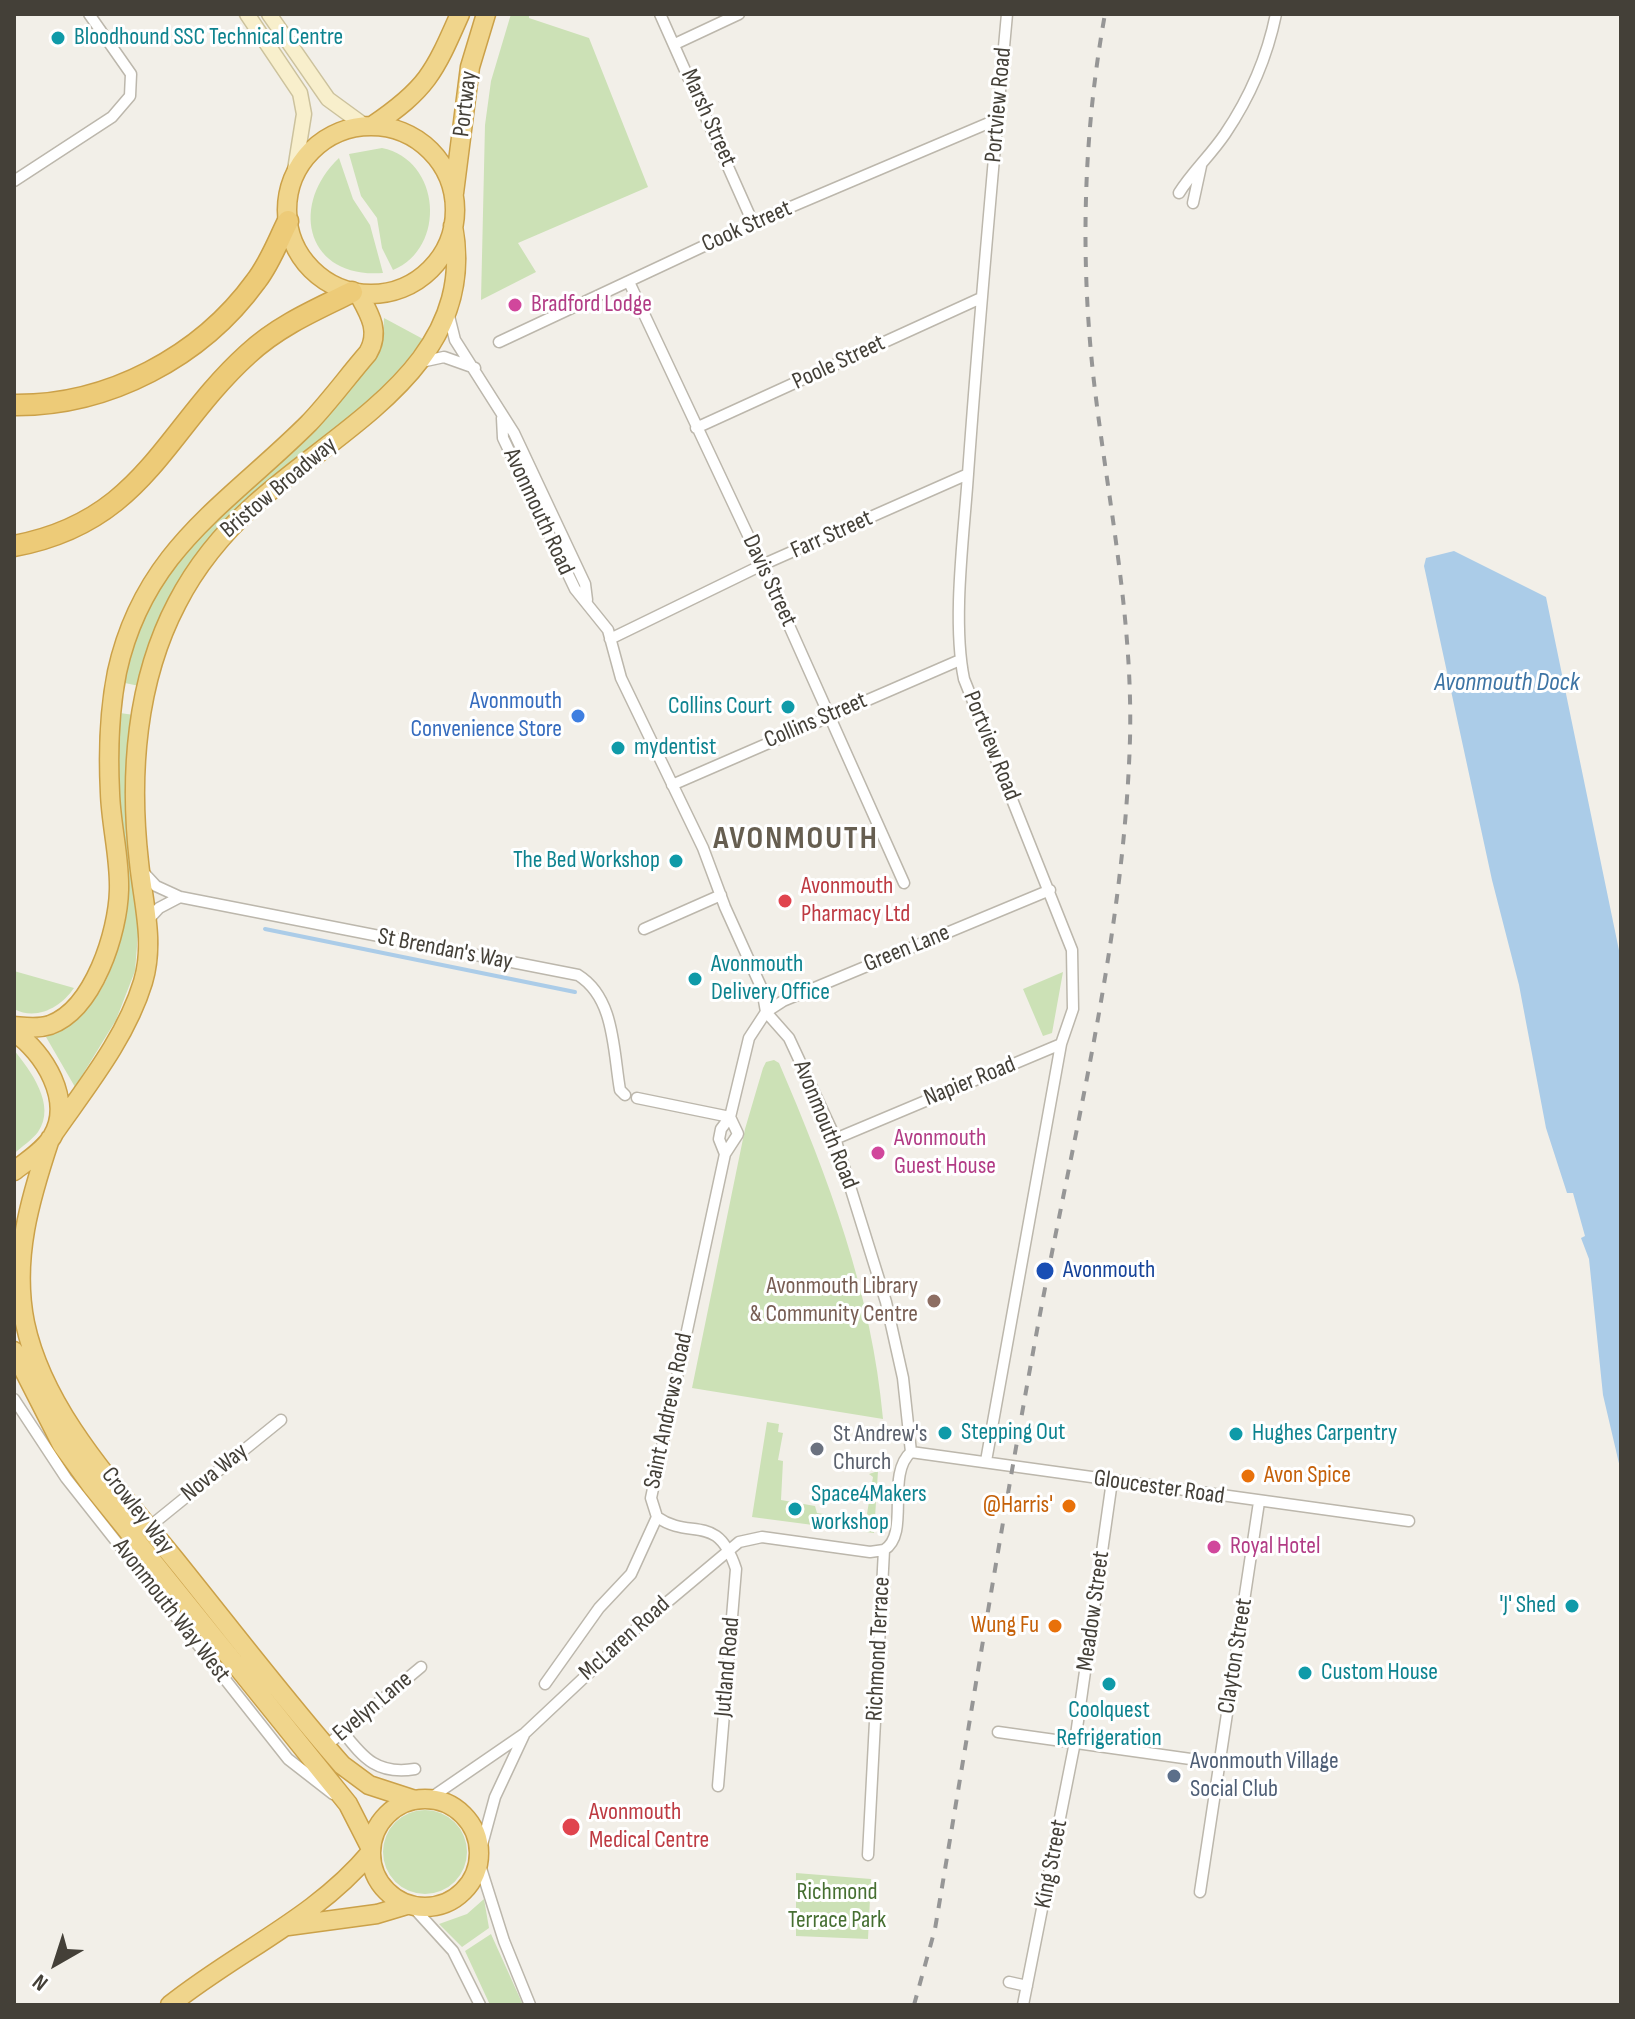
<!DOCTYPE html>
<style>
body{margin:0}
#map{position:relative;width:1635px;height:2019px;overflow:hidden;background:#f2efe8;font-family:"Sofia Sans Condensed",sans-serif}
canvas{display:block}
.frame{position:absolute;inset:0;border:16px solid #444038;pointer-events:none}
.north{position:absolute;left:16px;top:1923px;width:80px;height:80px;-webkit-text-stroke:6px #fff;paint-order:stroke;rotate:219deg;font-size:22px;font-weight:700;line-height:32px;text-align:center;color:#444038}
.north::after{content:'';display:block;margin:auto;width:28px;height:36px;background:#444038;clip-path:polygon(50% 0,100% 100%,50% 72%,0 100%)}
</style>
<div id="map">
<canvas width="1635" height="2019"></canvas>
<div class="frame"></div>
<div class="north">N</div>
</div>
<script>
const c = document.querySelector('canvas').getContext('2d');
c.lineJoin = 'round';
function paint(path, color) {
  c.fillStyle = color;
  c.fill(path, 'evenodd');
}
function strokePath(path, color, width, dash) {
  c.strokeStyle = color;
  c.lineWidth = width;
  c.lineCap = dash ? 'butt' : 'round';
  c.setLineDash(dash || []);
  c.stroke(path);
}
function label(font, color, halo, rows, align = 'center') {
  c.font = font + ' "Sofia Sans Condensed",sans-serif';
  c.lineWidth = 6;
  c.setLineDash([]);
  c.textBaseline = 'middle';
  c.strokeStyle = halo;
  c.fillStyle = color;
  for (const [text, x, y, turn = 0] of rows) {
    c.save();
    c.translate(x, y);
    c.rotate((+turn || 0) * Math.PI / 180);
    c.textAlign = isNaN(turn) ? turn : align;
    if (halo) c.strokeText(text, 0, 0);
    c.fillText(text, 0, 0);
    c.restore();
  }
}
const green = new Path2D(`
 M511 14H529V18L589 38 648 187 518 243 536 272 481 300 485 125 491 81Z
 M382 148C441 160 447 248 393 270L382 248 377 218 361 196 349 154Z
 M339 158 353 199 370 225 383 273C306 279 289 205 339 158Z
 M384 318 423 339C383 396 326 437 273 481 251 499 227 516 209 538 173 582 157 633 139 686L125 683 129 656 149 604 180 553 360 377 378 354 383 341Z
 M120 713 134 715 139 921 135 971 116 1020 75 1087 46 1037C150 994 121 855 118 768 117 750 119 731 120 713Z
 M14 971 74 988C61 1007 37 1021 14 1009Z
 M1063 972 1052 1033 1043 1036 1023 989Z
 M14 1050C30 1070 57 1105 38 1132 32 1140 21 1147 14 1154Z
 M774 1060 779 1063C828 1177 872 1293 883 1419L692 1388 745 1129 763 1068 766 1062Z
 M767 1422 779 1424 778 1432 783 1433 778 1460 783 1461 781 1500 815 1506 817 1513 866 1520 873 1477 869 1474 878 1471 874 1533 752 1517Z
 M383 1852a42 42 0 1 1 84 0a42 42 0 1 1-84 0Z
 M796 1873 871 1879 868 1939 796 1936Z
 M484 1899 489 1928 462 1947 439 1924 467 1914Z
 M491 1934 523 2005H490L465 1951Z`);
const water = new Path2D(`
 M1454 551 1546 597 1621 960V1472L1603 1395 1589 1259 1581 1238 1585 1236 1573 1193H1567L1546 1128 1519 985 1492 880 1424 566 1426 558Z`);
const stream = new Path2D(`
 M265 929 575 992`);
const minor = new Path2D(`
 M660 14 753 223
 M675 44 739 14
 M14 181 112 117 130 96 131 74 89 14
 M1179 193C1192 172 1210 156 1225 134 1250 97 1267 58 1276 14
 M1193 203 1201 166
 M629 282 762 565 904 883
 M449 316 455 340 514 433 585 584 587 600
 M499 342 753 223 998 119
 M421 362 444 357 475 368
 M502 418 503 438 575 589 608 630 621 678 703 848 725 907 762 989 766 1012 789 1038 834 1135 886 1302 903 1378 911 1452
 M696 428 981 298
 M610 639 762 565 968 474
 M672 785 960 660
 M143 872 156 886 180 897 578 975C615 998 613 1050 620 1090L625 1095
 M147 921 159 908 180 897
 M644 929 721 895
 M637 1098 730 1117
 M835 1139 1061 1044
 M725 1154 719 1139 721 1129 730 1117 749 1038 766 1012 783 1001 1050 890
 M14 1399 66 1478 288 1759 333 1794
 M911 1452 1409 1521
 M986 1461 1061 1044 1073 1009 1072 950 964 679C952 621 964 534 968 474 979 320 993 167 1007 14
 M657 1517 651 1498 725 1154 738 1134 730 1117
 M657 1517C691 1541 717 1511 736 1569L718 1786
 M149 1527 281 1420
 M545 1684 599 1608 631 1574 657 1517
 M343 1732C364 1759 378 1775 415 1769
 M998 1732 1219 1763
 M326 1746 421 1667
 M429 1799 525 1733 640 1625 739 1542 762 1537 870 1552 884 1550
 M868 1855 884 1550C911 1534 885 1475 911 1452
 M479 1856 495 1797 524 1735
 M479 1862 504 1941 530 2005
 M1200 1892 1259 1502
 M412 1906 453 1951 480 2005
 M1009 1982 1027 1986
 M1023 2005 1075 1742 1112 1481`);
const secondary = new Path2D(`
 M247 14 300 93 304 114 294 176
 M269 14 328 99 365 126`);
const trunk = new Path2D(`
 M372 126C427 89 434 73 460 14
 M287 210a84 84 0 1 1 168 0a84 84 0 1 1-168 0Z
 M454 193 470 67 486 14
 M14 1026C26 1027 38 1029 50 1025 94 1009 118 932 119 890 120 858 111 825 110 793 108 753 109 712 117 672 144 549 227 505 309 423 330 401 348 376 368 353 381 331 369 313 358 293
 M14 1032C44 1052 74 1101 52 1137 43 1151 27 1161 14 1171
 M54 1133C86 1087 126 1038 143 982 155 942 143 903 139 862 129 775 136 681 177 603 197 564 223 533 255 504 341 426 479 364 453 226
 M50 1139C30 1199 12 1259 25 1323 45 1417 123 1494 181 1567 234 1633 286 1701 342 1765L369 1785 415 1800
 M14 1351 62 1445 91 1485 348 1804 371 1849
 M371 1853a54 54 0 1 1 108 0a54 54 0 1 1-108 0Z
 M288 1926 377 1914 407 1905
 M170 2005C236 1952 316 1918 370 1853`);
const motorway = new Path2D(`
 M14 405C108 406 201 357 256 281 270 263 278 241 288 221
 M14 546C144 522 164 430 248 354 278 326 315 310 352 292`);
const rail = new Path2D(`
 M914 2005 935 1929C969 1727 1001 1526 1038 1325 1074 1131 1124 938 1130 739 1133 619 1108 501 1094 382 1080 260 1083 135 1105 14`);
const markers = [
 [58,38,8,"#0f9aa8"],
 [515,305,8,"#d1479c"],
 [788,707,8,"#0f9aa8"],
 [578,716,8,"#3f7fe0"],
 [618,748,8,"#0f9aa8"],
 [676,861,8,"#0f9aa8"],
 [785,901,8,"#e0444e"],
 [695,979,8,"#0f9aa8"],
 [878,1153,8,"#d1479c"],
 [1045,1271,10,"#1a4fb4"],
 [934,1301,8,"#8d6e63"],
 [945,1433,8,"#0f9aa8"],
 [1236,1434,8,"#0f9aa8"],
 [817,1449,8,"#6b7280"],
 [1248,1476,8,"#e8710a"],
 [1069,1506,8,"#e8710a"],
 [795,1509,8,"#0f9aa8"],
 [1214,1547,8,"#d1479c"],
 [1572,1606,8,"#0f9aa8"],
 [1055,1626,8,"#e8710a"],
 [1305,1673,8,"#0f9aa8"],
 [1109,1684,8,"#0f9aa8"],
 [1174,1776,8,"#5c6f8a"],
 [571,1827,10,"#e0444e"]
];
const cultureNames = [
 ["Bloodhound SSC Technical Centre",74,38],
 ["Collins Court",772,707,"right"],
 ["mydentist",634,748],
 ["The Bed Workshop",660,861,"right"],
 ["Avonmouth",711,965],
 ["Delivery Office",711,993],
 ["Stepping Out",961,1433],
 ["Hughes Carpentry",1252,1434],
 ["Space4Makers",811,1495],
 ["workshop",811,1523],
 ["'J' Shed",1556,1606,"right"],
 ["Custom House",1321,1673],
 ["Coolquest",1109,1711,"center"],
 ["Refrigeration",1109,1739,"center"]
];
const streetNames = [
 ["Portway",466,104,-83],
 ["Portview Road",999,105,-85],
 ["Marsh Street",708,118,66],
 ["Cook Street",747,227,-24],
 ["Poole Street",839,363,-25],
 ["Bristow Broadway",279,488,-40],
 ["Avonmouth Road",538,512,65],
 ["Farr Street",832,535,-24],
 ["Davis Street",769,581,65],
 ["Collins Street",816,721,-23],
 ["Portview Road",991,746,68],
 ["Green Lane",907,949,-22],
 ["St Brendan's Way",445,950,11],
 ["Napier Road",970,1082,-22],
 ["Avonmouth Road",825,1125,68],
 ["Saint Andrews Road",669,1411,-78],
 ["Nova Way",215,1473,-39],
 ["Gloucester Road",1159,1488,8],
 ["Crowley Way",137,1511,52],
 ["Avonmouth Way West",171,1611,52],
 ["Meadow Street",1094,1611,-82],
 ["McLaren Road",625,1639,-42],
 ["Richmond Terrace",879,1649,-87],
 ["Clayton Street",1236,1656,-81],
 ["Jutland Road",728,1667,-85],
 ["Evelyn Lane",373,1707,-40],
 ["King Street",1052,1864,-79]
];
const hotelNames = [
 ["Bradford Lodge",531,305],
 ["Avonmouth",894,1139],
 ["Guest House",894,1167],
 ["Royal Hotel",1230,1547]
];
const shopNames = [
 ["Avonmouth",562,702],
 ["Convenience Store",562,730]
];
const healthNames = [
 ["Avonmouth",801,887],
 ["Pharmacy Ltd",801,915],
 ["Avonmouth",589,1813],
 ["Medical Centre",589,1841]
];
const transitNames = [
 ["Avonmouth",1063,1271]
];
const educationNames = [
 ["Avonmouth Library",918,1287],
 ["& Community Centre",918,1315]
];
const worshipNames = [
 ["St Andrew's",833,1435],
 ["Church",833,1463]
];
const foodNames = [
 ["Avon Spice",1264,1476,"left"],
 ["@Harris'",1053,1506],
 ["Wung Fu",1039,1626]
];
const serviceNames = [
 ["Avonmouth Village",1190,1762],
 ["Social Club",1190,1790]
];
const parkNames = [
 ["Richmond",837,1893],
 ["Terrace Park",837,1921]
];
const waterNames = [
 ["Avonmouth Dock",1507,683]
];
const districtNames = [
 ["AVONMOUTH",796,840]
];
paint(green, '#cce1b6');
paint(water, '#abcce8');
strokePath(stream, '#abcce8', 4);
strokePath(minor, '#bcb7ac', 13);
strokePath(secondary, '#ccc29d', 17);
strokePath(trunk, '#cba149', 21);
strokePath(motorway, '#cba149', 23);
strokePath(minor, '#fff', 10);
strokePath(secondary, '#f8efcc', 14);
strokePath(trunk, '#f0d58c', 18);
strokePath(motorway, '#edcb78', 20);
strokePath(rail, '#969696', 4, [10, 10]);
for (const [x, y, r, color] of markers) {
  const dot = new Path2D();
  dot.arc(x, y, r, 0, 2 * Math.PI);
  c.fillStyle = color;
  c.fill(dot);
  strokePath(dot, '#fff', 3);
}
label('24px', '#0d838f', '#fff', cultureNames, 'left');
label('24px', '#444038', '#fff', streetNames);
label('24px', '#b23c85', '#fff', hotelNames, 'left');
label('24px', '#366cbe', '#fff', shopNames, 'right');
label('24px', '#be3a42', '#fff', healthNames, 'left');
label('24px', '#164399', '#fff', transitNames, 'left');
label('24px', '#785e54', '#fff', educationNames, 'right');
label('24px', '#5b616d', '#fff', worshipNames, 'left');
label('24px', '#c56008', '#fff', foodNames, 'right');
label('24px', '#4e5e75', '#fff', serviceNames, 'left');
label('24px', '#466f32', '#fff', parkNames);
label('italic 26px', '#3d74a4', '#fff', waterNames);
c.letterSpacing = '2px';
label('bold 32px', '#665e50', '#fff', districtNames);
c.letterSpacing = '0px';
</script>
